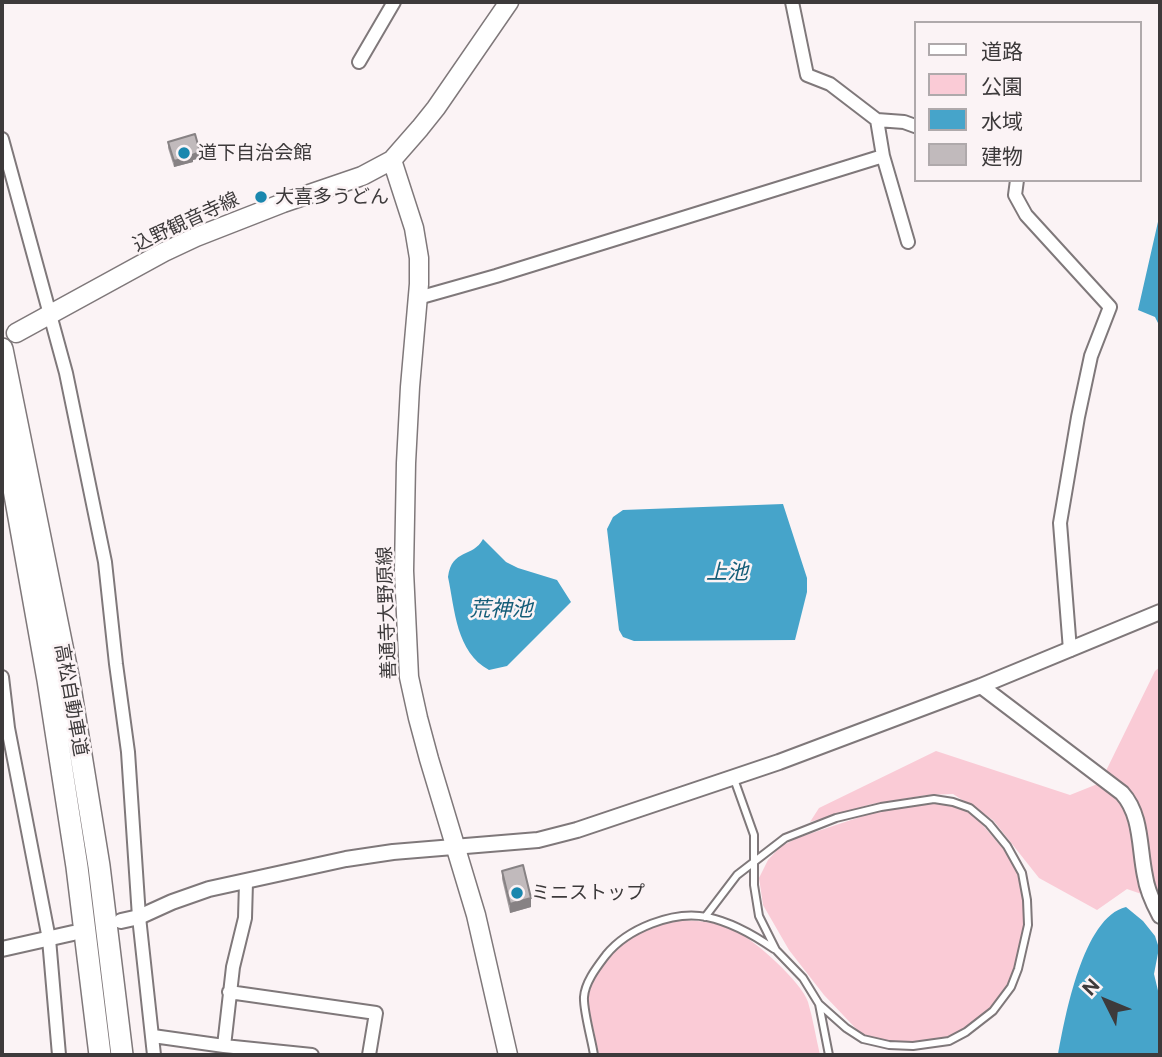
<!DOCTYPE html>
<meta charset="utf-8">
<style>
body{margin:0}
#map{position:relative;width:1162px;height:1057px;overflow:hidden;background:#fbf3f5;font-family:"Public Sans","Noto Sans JP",sans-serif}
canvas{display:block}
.frame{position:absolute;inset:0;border:4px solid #3d3a3b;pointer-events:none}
.legend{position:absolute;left:914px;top:21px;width:228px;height:161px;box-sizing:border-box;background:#fbf3f5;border:2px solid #afa9ab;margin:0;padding:9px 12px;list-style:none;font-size:21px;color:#3d3a3b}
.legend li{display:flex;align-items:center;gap:14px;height:35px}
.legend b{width:35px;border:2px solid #afa9ab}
.north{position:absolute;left:1071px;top:966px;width:70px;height:70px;-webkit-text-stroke:5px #fbf3f5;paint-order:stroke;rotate:313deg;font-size:19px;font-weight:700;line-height:28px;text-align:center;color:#3d3a3b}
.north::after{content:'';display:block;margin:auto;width:24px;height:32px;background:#3d3a3b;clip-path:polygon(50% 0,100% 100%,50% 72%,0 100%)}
</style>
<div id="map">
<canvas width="1162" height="1057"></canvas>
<div class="frame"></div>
<ul class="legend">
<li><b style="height:9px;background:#fff"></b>道路</li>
<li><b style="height:19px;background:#facbd6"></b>公園</li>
<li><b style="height:19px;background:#46a4ca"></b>水域</li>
<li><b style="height:19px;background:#c1babc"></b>建物</li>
</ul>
<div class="north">N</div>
</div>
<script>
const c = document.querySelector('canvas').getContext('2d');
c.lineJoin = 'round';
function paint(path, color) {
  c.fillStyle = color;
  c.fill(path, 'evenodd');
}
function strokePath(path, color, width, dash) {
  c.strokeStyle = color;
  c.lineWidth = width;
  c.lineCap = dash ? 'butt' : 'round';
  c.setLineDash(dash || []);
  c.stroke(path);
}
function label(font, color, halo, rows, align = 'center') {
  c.font = font + ' "Public Sans","Noto Sans JP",sans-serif';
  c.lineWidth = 5;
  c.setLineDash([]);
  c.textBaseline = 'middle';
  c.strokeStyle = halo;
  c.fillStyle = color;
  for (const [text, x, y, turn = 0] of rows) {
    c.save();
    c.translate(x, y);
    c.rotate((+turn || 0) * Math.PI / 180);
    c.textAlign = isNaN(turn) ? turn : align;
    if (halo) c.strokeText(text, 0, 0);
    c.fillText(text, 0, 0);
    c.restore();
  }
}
const green = new Path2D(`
 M1160 667V910L1153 898 1127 889 1097 910 1039 878 993 820 953 794 927 795 872 804 810 822 819 808 936 751 1070 795 1100 783 1155 671Z
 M942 803 969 812 981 823 1005 851 1018 870 1025 916 1021 942 1014 968 1004 992 986 1014 961 1030 942 1039 920 1042 891 1041 862 1035 824 995 789 950 763 905 759 878 768 860 780 847 797 838 872 813 922 804Z
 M682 920C700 921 719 922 735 930 755 941 801 981 808 1002 813 1019 816 1038 820 1055H599C596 1041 593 1027 590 1013 589 1008 587 1002 587 997 589 973 624 939 646 929 657 924 670 923 682 920Z`);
const water = new Path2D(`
 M1160 213V327L1155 317 1138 310Z
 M783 504 807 578V592L795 640 634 641 623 637 619 630 607 529 613 517 623 510Z
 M483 539 506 562 518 568 557 580 571 602 507 666 489 670C456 652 455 610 448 577 452 548 473 558 483 539Z
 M1126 907 1143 921 1155 936 1159 948 1154 974 1160 999V1055H1058C1065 1017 1083 917 1126 907Z`);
const service = new Path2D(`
 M734 779 754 835V885L759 916 776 950 803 978 819 1004 829 1055
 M705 917 737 875 785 838 836 818 881 807 934 799 953 802 970 808 989 824 1007 846 1022 873 1027 900 1028 925 1018 969 1011 987 993 1011 966 1032 949 1041 913 1046 889 1045 863 1039 846 1028 819 1004
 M594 1055C592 1041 583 1010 584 997 585 982 597 967 606 955 627 929 673 910 707 917 731 922 754 935 774 949`);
const minor = new Path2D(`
 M792 2 807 75 830 84 877 120 904 122 915 126
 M359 62 394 2
 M877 120 883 156 908 242
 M2 139 66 373 105 562 116 664 128 752 139 917 154 1055
 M1017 180 1015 195 1026 215 1110 307 1091 356 1078 417 1060 523 1070 650
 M418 298 496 276 883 156
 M2 677 8 728 49 939 59 1055
 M229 992 376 1013 369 1055
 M153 1036 224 1046 312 1055
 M224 1046 233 967 245 918 246 882`);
const tertiary = new Path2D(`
 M981 686 1122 793C1142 815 1139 848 1145 876 1147 890 1153 903 1160 916
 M121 921 139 917 172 902 209 889 346 859 393 852 538 840 577 830 779 762 981 686 1160 612
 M2 949 73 933`);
const primary = new Path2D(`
 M392 160 414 228 419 258V284L410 387 406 463 404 571 409 677 418 718 429 759 476 915 508 1055
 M16 333 164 252 196 237 283 203 362 176 392 160 420 128 436 108 509 2`);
const motorway = new Path2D(`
 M2 349 69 681 99 866 122 1055
 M2 422 48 680 77 867 100 1055`);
const wall = new Path2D(`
 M168 142 200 158 193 160V162L174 167 168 148Z
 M502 871 531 907 510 913 502 879Z`);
const shadedWall = new Path2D(`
 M200 152V158L193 160V162L174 167V161Z
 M531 898V907L510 913V904Z`);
const building = new Path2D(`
 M195 134 200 152 192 155 193 156 174 161 168 142Z
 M523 865 531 898 510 904 502 871Z`);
const markers = [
 [184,153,7,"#1a87ae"],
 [261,197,7,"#1a87ae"],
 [517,893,7,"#1a87ae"]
];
const poiNames = [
 ["道下自治会館",198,153],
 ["大喜多うどん",275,197],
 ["ミニストップ",531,893]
];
const streetNames = [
 ["込野観音寺線",186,222,-25],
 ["善通寺大野原線",387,613,-92],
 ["高松自動車道",71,700,80]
];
const waterNames = [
 ["上池",727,573],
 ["荒神池",501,610]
];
paint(green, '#facbd6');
paint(water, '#46a4ca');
strokePath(service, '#7f787a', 10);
strokePath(minor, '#7f787a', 16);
strokePath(tertiary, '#7f787a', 18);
strokePath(primary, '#7f787a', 21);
strokePath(motorway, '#7f787a', 24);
strokePath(service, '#fff', 6);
strokePath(minor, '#fff', 12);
strokePath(tertiary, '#fff', 14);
strokePath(primary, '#fff', 18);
strokePath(motorway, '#fff', 21);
paint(wall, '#a6a0a2');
paint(shadedWall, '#878284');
paint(building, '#c1babc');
strokePath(building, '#878284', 2);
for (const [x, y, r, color] of markers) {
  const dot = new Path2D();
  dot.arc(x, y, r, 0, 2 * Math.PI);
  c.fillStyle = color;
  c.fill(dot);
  strokePath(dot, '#fbf3f5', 2.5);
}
label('19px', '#3d3a3b', '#fbf3f5', poiNames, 'left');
label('19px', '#3d3a3b', '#fbf3f5', streetNames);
label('italic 21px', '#145d78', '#fbf3f5', waterNames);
</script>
